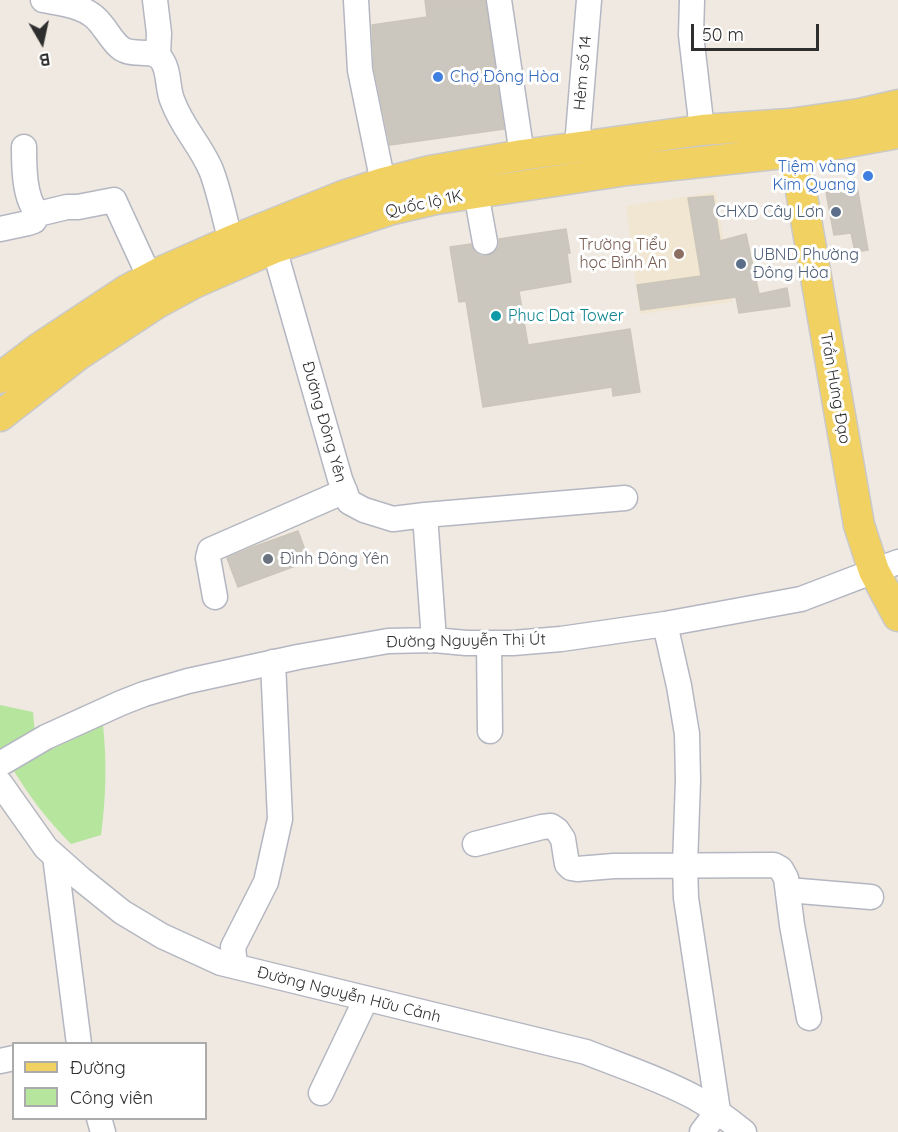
<!DOCTYPE html>
<meta charset="utf-8">
<style>
body{margin:0}
#map{position:relative;width:898px;height:1132px;overflow:hidden;background:#efe9e1;font-family:Quicksand,sans-serif}
canvas{display:block}
.legend{position:absolute;left:12px;top:1042px;width:195px;height:78px;box-sizing:border-box;background:#fff;border:2px solid #ababab;margin:0;padding:8px 10px;list-style:none;font-size:18px;color:#2e2e2e}
.legend li{display:flex;align-items:center;gap:12px;height:30px}
.legend b{width:30px;border:2px solid #ababab}
.north{position:absolute;left:12px;top:12px;width:60px;height:60px;-webkit-text-stroke:4px #fff;paint-order:stroke;rotate:171deg;font-size:16px;font-weight:700;line-height:24px;text-align:center;color:#2e2e2e}
.north::after{content:'';display:block;margin:auto;width:21px;height:27px;background:#2e2e2e;clip-path:polygon(50% 0,100% 100%,50% 72%,0 100%)}
.scale{position:absolute;left:691px;top:24px;width:128px;height:27px;box-sizing:border-box;border:3px solid #2e2e2e;border-top:0;padding-left:8px;font-size:18px;line-height:21px;white-space:nowrap;color:#2e2e2e;-webkit-text-stroke:4px #fff;paint-order:stroke}
</style>
<div id="map">
<canvas width="898" height="1132"></canvas>
<ul class="legend">
<li><b style="height:8px;background:#f2d163"></b>Đường</li>
<li><b style="height:16px;background:#b6e59e"></b>Công viên</li>
</ul>
<div class="north">B</div>
<div class="scale">50 m</div>
</div>
<script>
const c = document.querySelector('canvas').getContext('2d');
c.lineJoin = 'round';
function paint(path, color) {
  c.fillStyle = color;
  c.fill(path, 'evenodd');
}
function strokePath(path, color, width, dash) {
  c.strokeStyle = color;
  c.lineWidth = width;
  c.lineCap = dash ? 'butt' : 'round';
  c.setLineDash(dash || []);
  c.stroke(path);
}
function label(font, color, halo, rows, align = 'center') {
  c.font = font + ' Quicksand,sans-serif';
  c.lineWidth = 6;
  c.setLineDash([]);
  c.textBaseline = 'middle';
  c.strokeStyle = halo;
  c.fillStyle = color;
  for (const [text, x, y, turn = 0] of rows) {
    c.save();
    c.translate(x, y);
    c.rotate((+turn || 0) * Math.PI / 180);
    c.textAlign = isNaN(turn) ? turn : align;
    if (halo) c.strokeText(text, 0, 0);
    c.fillText(text, 0, 0);
    c.restore();
  }
}
const education = new Path2D(`
 M716 192 733 302 640 314 626 206Z`);
const green = new Path2D(`
 M0 705 33 712 35 734 0 752Z
 M103 725C107 762 106 798 101 835L71 844C48 821 29 796 12 768Z`);
const building = new Path2D(`
 M425 0H485L504 129 390 145 374 68 372 25 427 17Z
 M857 186 868 250 855 252 851 233 834 235 826 192Z
 M713 196 720 241 746 234 759 294 787 288 790 306 739 313 736 297 641 310 637 285 701 276 688 198Z
 M566 229 570 253H567L571 282 519 291 528 345 630 329 640 392 613 396 612 387 483 407 466 301 459 302 450 247 471 244 475 252 481 256H487L495 252 499 246V239Z
 M298 531 309 561 238 587 227 558 253 547Z`);
const minor = new Path2D(`
 M43 0C64 4 88 6 101 24 108 32 113 43 122 49 135 57 155 47 163 62 170 74 167 90 173 102 182 127 201 146 211 170 220 193 224 218 231 241
 M155 0 159 33 158 55
 M356 0 360 70 383 183
 M499 0 522 155
 M692 0 691 35 702 130
 M577 146 589 0
 M24 147C24 167 24 199 38 214
 M476 193 485 242
 M0 229 28 223 34 221 38 214 67 207H78L114 200 150 278
 M274 248 340 479 349 502 364 510 393 519 425 515 434 640
 M425 515 625 498
 M215 597 208 558 210 550 345 491
 M665 624 679 686 687 734 688 780 685 865 686 898 718 1111 702 1132
 M489 644 490 731
 M0 764 46 737 121 703 144 694 188 681 298 657 388 641 434 640 466 643H513L561 639 665 624 801 599 898 562
 M0 783 46 848 81 879 122 912 162 936 221 963 586 1052C621 1066 661 1079 694 1097 712 1107 728 1119 744 1132
 M475 844 542 827 551 826 557 830 563 839 567 864 571 868 577 869 614 866 774 865 781 869 786 878 792 925 809 1018
 M55 856 79 1044
 M788 890 871 897
 M235 966 233 947 266 882 280 819 273 662
 M0 1061 14 1058
 M321 1093 366 999
 M99 1118 103 1132`);
const major = new Path2D(`
 M791 133 859 525 874 571 898 616
 M0 378 38 349 127 290 163 271 231 241 343 196 383 183 430 171 522 155 702 130 789 124 859 114 898 105
 M0 416 78 355 157 303 194 283 274 248 389 210 436 199 476 193 627 170 793 152 898 133`);
const markers = [
 [438,77,6,"#3f7fe0"],
 [868,176,6,"#3f7fe0"],
 [836,212,6,"#5c6f8a"],
 [679,254,6,"#8d6e63"],
 [741,264,6,"#5c6f8a"],
 [496,316,6,"#0f9aa8"],
 [268,559,6,"#6b7280"]
];
const streetNames = [
 ["Hẻm số 14",583,73,-85],
 ["Quốc lộ 1K",424,204,-12],
 ["Trần Hưng Đạo",835,388,80],
 ["Đường Đông Yên",324,422,74],
 ["Đường Nguyễn Thị Út",466,641,-1],
 ["Đường Nguyễn Hữu Cảnh",349,995,14]
];
const shopNames = [
 ["Chợ Đông Hòa",450,77],
 ["Tiệm vàng",856,167,"right"],
 ["Kim Quang",856,185,"right"]
];
const serviceNames = [
 ["CHXD Cây Lơn",824,212],
 ["UBND Phường",753,255,"left"],
 ["Đông Hòa",753,273,"left"]
];
const educationNames = [
 ["Trường Tiểu",667,245],
 ["học Bình An",667,263]
];
const cultureNames = [
 ["Phuc Dat Tower",508,316]
];
const worshipNames = [
 ["Đình Đông Yên",280,559]
];
paint(education, '#f0e6d1');
paint(green, '#b6e59e');
paint(building, '#cbc7bf');
strokePath(building, '#cbc5ba', 1.5);
strokePath(minor, '#b4b7c1', 27);
strokePath(major, '#c9c9c9', 33);
strokePath(minor, '#fff', 24);
strokePath(major, '#f2d163', 30);
for (const [x, y, r, color] of markers) {
  const dot = new Path2D();
  dot.arc(x, y, r, 0, 2 * Math.PI);
  c.fillStyle = color;
  c.fill(dot);
  strokePath(dot, '#fff', 2);
}
label('16px', '#2e2e2e', '#fff', streetNames);
label('16px', '#366cbe', '#fff', shopNames, 'left');
label('16px', '#4e5e75', '#fff', serviceNames, 'right');
label('16px', '#785e54', '#fff', educationNames, 'right');
label('16px', '#0d838f', '#fff', cultureNames, 'left');
label('16px', '#5b616d', '#fff', worshipNames, 'left');
</script>
